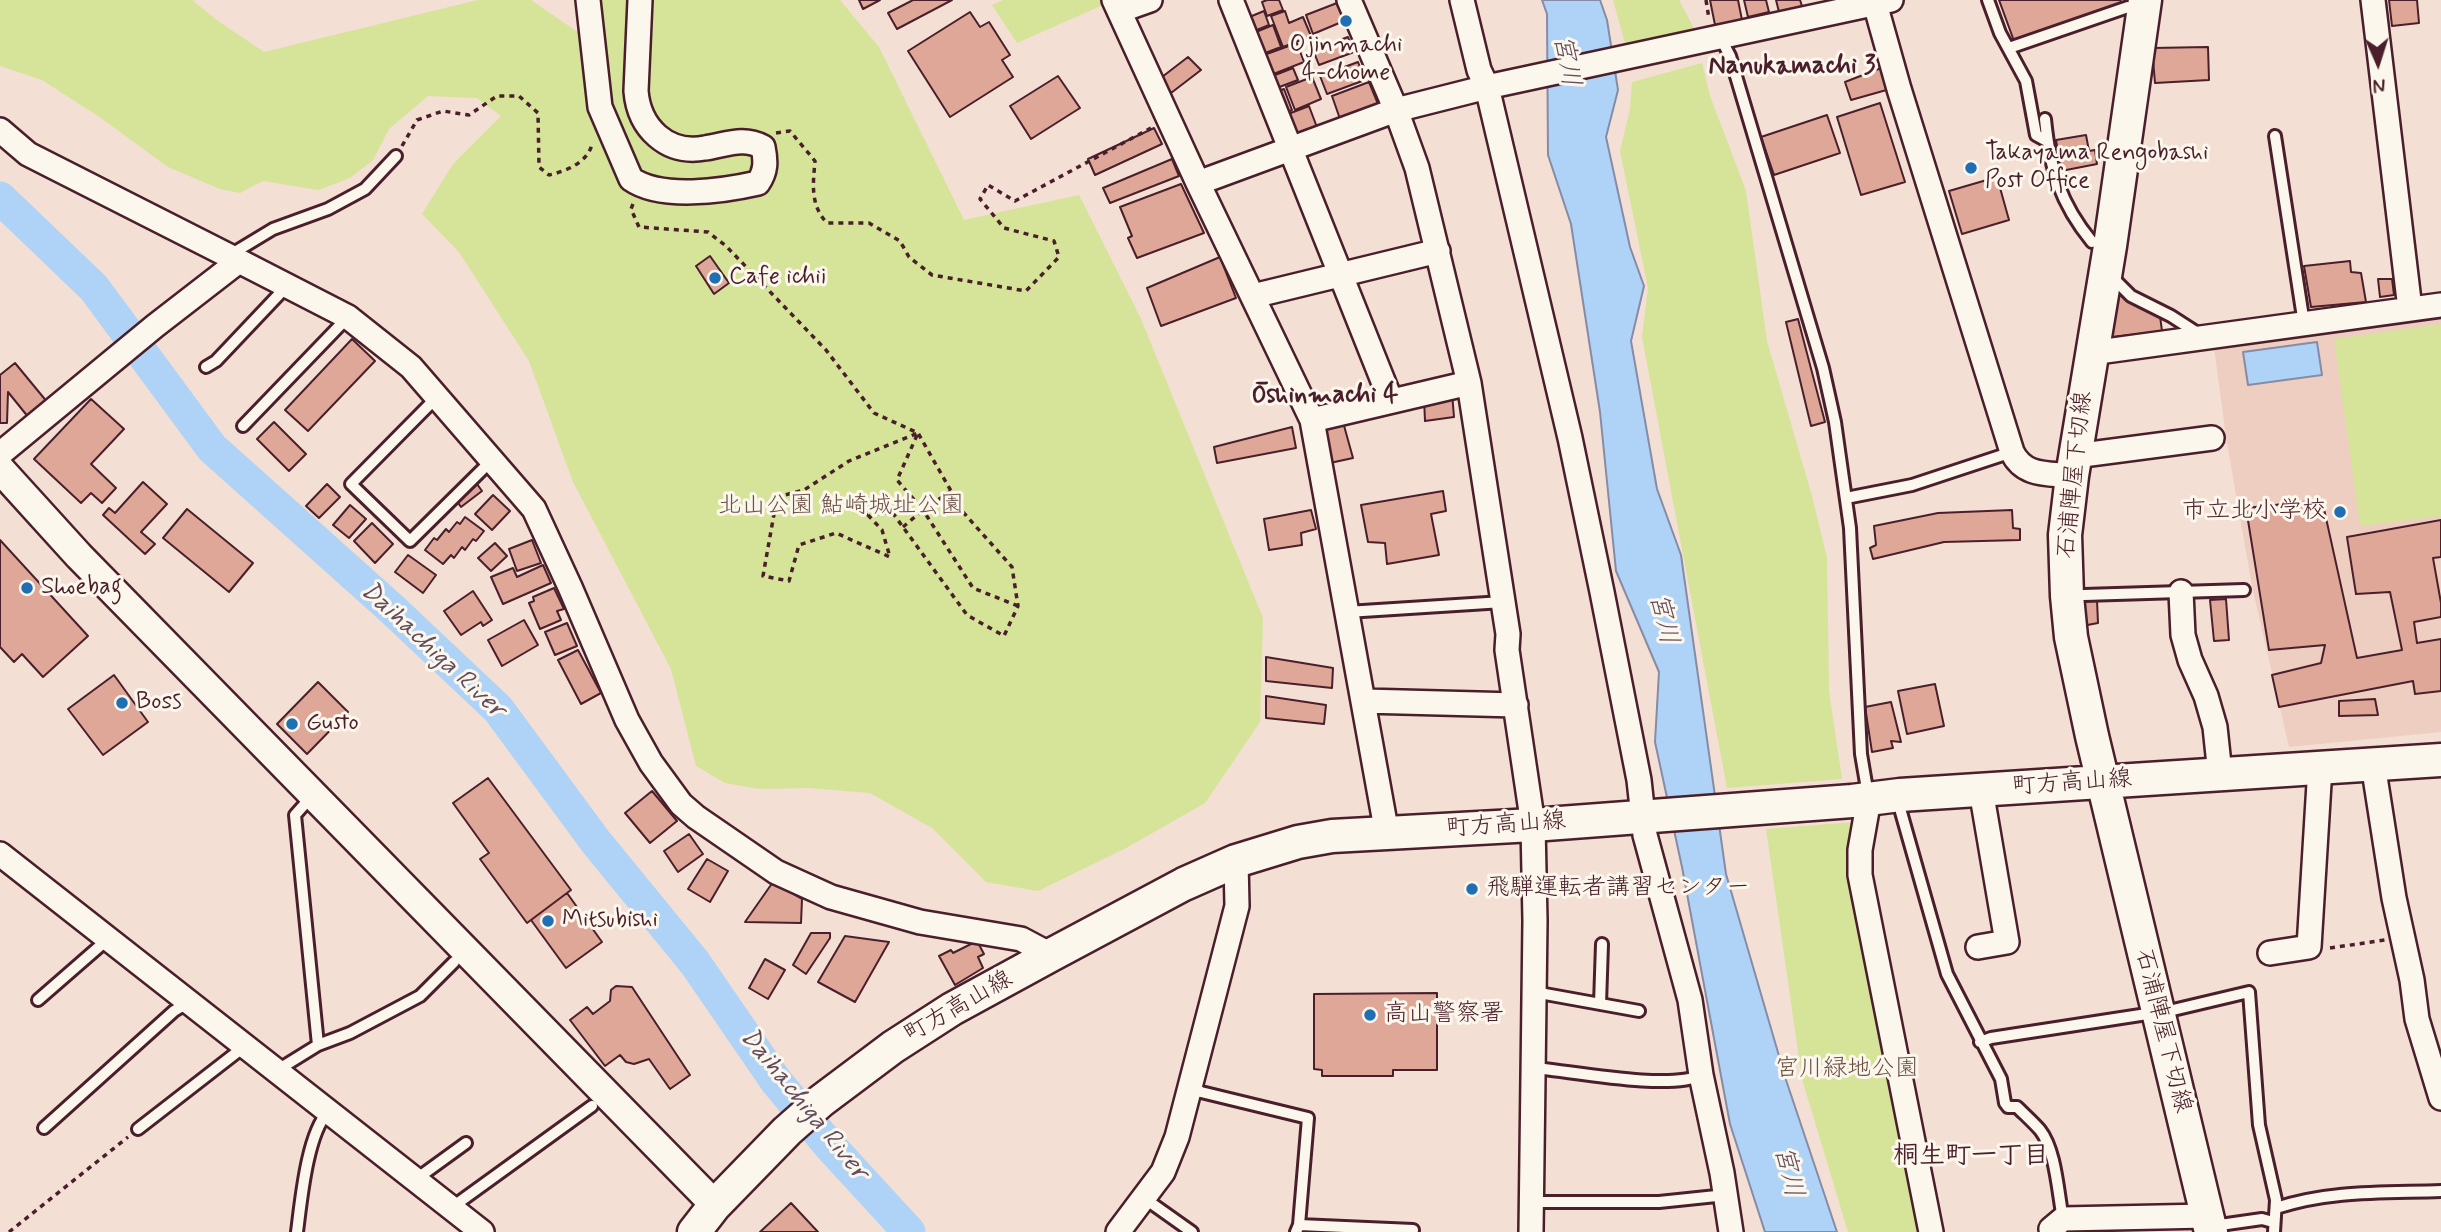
<!DOCTYPE html>
<meta charset="utf-8">
<style>
body{margin:0}
#map{position:relative;width:2441px;height:1232px;overflow:hidden;background:#f3dfd3;font-family:Mynerve,sans-serif}
canvas{display:block}
.north{position:absolute;left:2343px;top:28px;width:70px;height:70px;-webkit-text-stroke:5px #fbf7ec;paint-order:stroke;rotate:177deg;font-size:19px;font-weight:700;line-height:28px;text-align:center;color:#4a1f2b}
.north::after{content:'';display:block;margin:auto;width:24px;height:32px;background:#4a1f2b;clip-path:polygon(50% 0,100% 100%,50% 72%,0 100%)}
</style>
<div id="map">
<canvas width="2441" height="1232"></canvas>
<div class="north">N</div>
</div>
<script>
const c = document.querySelector('canvas').getContext('2d');
c.lineJoin = 'round';
function paint(path, color) {
  c.fillStyle = color;
  c.fill(path, 'evenodd');
}
function strokePath(path, color, width, dash) {
  c.strokeStyle = color;
  c.lineWidth = width;
  c.lineCap = dash ? 'butt' : 'round';
  c.setLineDash(dash || []);
  c.stroke(path);
}
function label(font, color, halo, rows, align = 'center') {
  c.font = font + ' Mynerve,"Klee One",sans-serif';
  c.lineWidth = 6;
  c.setLineDash([]);
  c.textBaseline = 'middle';
  c.strokeStyle = halo;
  c.fillStyle = color;
  for (const [text, x, y, turn = 0] of rows) {
    c.save();
    c.translate(x, y);
    c.rotate((+turn || 0) * Math.PI / 180);
    c.textAlign = isNaN(turn) ? turn : align;
    if (halo) c.strokeText(text, 0, 0);
    c.fillText(text, 0, 0);
    c.restore();
  }
}
const built = new Path2D(`
 M2441 315V732L2289 747 2252 586 2226 437 2214 347Z`);
const green = new Path2D(`
 M0 0H192L218 21 264 52 478 0H531L576 31 598 21 602 0H840L879 47 964 220 1079 195 1141 319 1263 618 1260 722 1205 803 1126 848 1038 891 986 882 932 828 870 793 808 788 760 789 725 783 696 766 671 669 573 482 529 361 459 252 422 214 453 164 501 116 477 98 428 96 389 129 373 160 350 178 318 190 263 181 240 193 220 189 168 167 101 118 42 80 0 66Z
 M1003 0H1103L1105 4 1017 43 992 5Z
 M1613 0H1679L1696 32 1626 47Z
 M1702 63 1710 96 1746 191 1767 341 1812 496 1827 558 1829 691 1842 779 1727 788 1642 337 1648 288 1620 151 1630 109 1632 82Z
 M2441 324V516L2360 526 2334 339Z
 M1855 822 1925 1232H1848L1802 1079 1766 829Z`);
const water = new Path2D(`
 M1542 0H1600L1607 20 1618 90 1606 137 1630 247 1644 286 1631 341 1657 489 1681 555 1726 874 1786 1080 1837 1232H1765L1730 1124 1682 867 1655 742 1659 672 1616 571 1600 412 1571 224 1548 155 1547 14Z
 M2317 342 2322 375 2248 385 2243 352Z`);
const river = new Path2D(`
 M0 198 94 288 212 448 393 610 498 709 596 842 695 963 776 1081 829 1145 909 1232`);
const building = new Path2D(`
 M859 0H880L863 9Z
 M913 0H952L897 29 888 13Z
 M1267 0H1279L1283 10 1267 16 1262 2Z
 M1710 0H1738L1742 20 1715 25Z
 M1744 0H1766L1769 12 1748 17Z
 M1776 0H1800L1802 6 1779 12Z
 M1999 0H2120L2122 3 2014 41Z
 M2389 0H2417L2419 23 2392 26Z
 M1337 3 1344 21 1313 34 1306 15Z
 M1264 11 1269 25 1252 32 1247 18Z
 M1285 11 1289 23 1303 17 1311 36 1283 47 1271 16Z
 M970 12 980 27 989 22 1010 55 1002 60 1013 77 950 117 908 51Z
 M1273 25 1281 47 1260 55 1251 34Z
 M1348 37 1354 52 1319 65 1313 50Z
 M1297 43 1304 62 1271 75 1264 55Z
 M2208 47 2209 80 2155 83 2152 48Z
 M1188 57 1201 70 1171 93 1162 77Z
 M1358 62 1365 80 1327 94 1320 76Z
 M1293 68 1298 80 1274 89 1270 77Z
 M1881 68 1890 89 1851 100 1845 82Z
 M1058 76 1080 108 1031 139 1010 106Z
 M1312 77 1321 99 1295 110 1286 87Z
 M1369 82 1378 104 1340 119 1332 96Z
 M1284 89 1292 110 1282 114 1273 93Z
 M1880 103 1905 182 1861 195 1837 117Z
 M1309 106 1318 130 1292 140 1283 116Z
 M1827 115 1840 153 1774 175 1761 137Z
 M1154 128 1162 144 1095 175 1088 159Z
 M2086 135 2089 151 2095 150 2097 164 2061 171 2056 140Z
 M1172 159 1179 176 1110 203 1103 188Z
 M1997 177 2009 220 1962 234 1949 191Z
 M1181 184 1204 233 1137 258 1128 238 1132 236 1120 207Z
 M710 256 729 283 714 294 696 266Z
 M1220 257 1236 298 1161 326 1147 288Z
 M2350 261 2351 272 2361 273 2366 302 2311 307 2304 266Z
 M2378 279H2392L2394 295 2380 297Z
 M2112 290 2160 316 2162 331 2105 338Z
 M1798 319 1825 422 1811 426 1786 322Z
 M352 339 375 361 308 431 285 410Z
 M15 363 48 403 29 418 8 392 7 423H0V375Z
 M1452 393 1454 417 1425 421 1424 398Z
 M91 399 124 429 91 464 116 488 102 503 91 493 81 503 34 459Z
 M274 422 306 454 289 471 257 439Z
 M1343 422 1353 458 1330 463 1323 426Z
 M1292 427 1296 448 1217 463 1214 447Z
 M143 482 167 504 141 532 155 544 145 554 103 515 109 508 115 513Z
 M327 484 340 497 319 518 306 506Z
 M477 484 482 491 461 507 456 500Z
 M1443 491 1446 511 1431 514 1439 555 1387 564 1385 543 1368 542 1361 505Z
 M493 495 510 511 492 530 475 514Z
 M2322 500 2357 658 2402 650 2390 592 2356 594 2347 537 2441 520V557L2433 558 2441 603V617L2414 622 2417 643 2441 639V691L2415 694 2413 681 2279 707 2272 675 2321 663 2325 645 2269 650 2246 508Z
 M350 505 366 519 349 538 333 525Z
 M187 509 253 563 229 592 163 538Z
 M1311 510 1316 529 1301 533 1302 545 1269 550 1264 519Z
 M2012 510 2013 528 2020 529V540L1944 542 1873 559 1870 548 1876 545 1874 526 1938 513Z
 M465 517 484 531 476 541 473 539 465 550 462 547 454 558 451 555 443 564 425 550 434 538 437 540 446 529 449 532 457 522 460 524Z
 M372 523 393 544 375 563 354 541Z
 M0 540 88 636 43 677 22 654 14 662 0 647Z
 M532 540 541 563 517 571 509 549Z
 M495 543 507 556 491 571 478 558Z
 M408 555 436 575 423 593 395 572Z
 M543 565 551 583 503 604 491 577 513 568 517 577Z
 M554 588 564 609 557 611 561 620 540 629 529 603 534 601 533 597Z
 M473 591 492 620 483 626 481 622 461 635 444 611Z
 M2226 599 2229 640 2214 641 2210 600Z
 M2097 600 2098 623 2082 626 2078 601Z
 M524 620 538 645 502 666 488 640Z
 M567 623 577 646 555 655 545 632Z
 M578 650 601 693 581 704 558 660Z
 M1266 657 1333 668 1332 688 1266 681Z
 M114 675 148 722 103 755 68 709Z
 M318 682 348 712 307 754 277 724Z
 M1935 684 1944 726 1907 734 1898 691Z
 M1266 696 1326 705 1324 724 1266 718Z
 M2375 699 2378 715 2339 716V701Z
 M1891 702 1901 742 1891 741 1893 748 1872 752 1865 707Z
 M488 778 571 890 527 923 480 859 489 853 453 803Z
 M652 791 677 821 650 843 625 813Z
 M689 834 703 854 678 872 664 851Z
 M707 859 728 871 710 902 688 889Z
 M773 882 802 899 801 923 745 922Z
 M567 893 602 942 566 968 531 920Z
 M811 933H830V938L806 974 793 965Z
 M845 936 889 942 855 1002 818 982Z
 M977 941 984 954 978 957 983 968 955 985 939 956 951 950 953 953Z
 M765 959 785 970 768 999 749 988Z
 M616 986 632 987 690 1075 670 1089 649 1059 634 1064 626 1062 620 1055 605 1066 570 1020 587 1007 593 1014 610 1001 611 990Z
 M1437 993V1070H1393V1076H1322V1070L1314 1069V994Z
 M791 1203 818 1232H760Z`);
const path = new Path2D(`
 M1706 0 1709 19
 M776 133 790 131 815 161C813 184 810 205 827 223H869L900 241 909 257 932 275 1026 291 1059 257 1054 241 1004 228 980 199 988 185 1015 201 1151 128
 M402 146 417 120 443 111 469 115 497 96H519L538 113 539 167 549 175C567 171 588 162 592 144
 M633 204 631 209 639 227 708 232 726 246 826 350 874 413 918 433 963 512 1012 567 1018 606 1004 636 967 615 892 512 868 515 882 530 890 557 836 533 799 545 789 581 763 576 777 497 804 490 849 461 918 433
 M951 491 923 510 973 588 1018 606
 M903 527 923 510 897 480 918 433
 M2330 948 2385 940
 M9 1232 128 1137`);
const service = new Path2D(`
 M1988 0 2000 33 2026 81 2036 135 2047 141
 M1720 37 1730 56 1823 368 1835 422 1850 528 1861 754 1868 795
 M2009 48 2128 7
 M2045 119C2050 169 2060 203 2092 242
 M2275 136 2304 324
 M230 255 273 229 328 209 365 189 396 156
 M2110 278 2116 281 2131 296 2171 316 2202 336
 M206 367 216 361 287 286
 M436 398 351 484 410 541 492 460
 M243 426 348 317
 M1846 498 1912 485 2012 452
 M2084 595 2244 590
 M1347 612 1503 602
 M1901 812 1947 974 2001 1079 2005 1103 2008 1107H2017C2024 1114 2033 1122 2040 1130 2056 1150 2058 1194 2063 1219
 M1534 992 1639 1011
 M38 1000 108 939
 M1600 1004 1602 944
 M1980 1042 1991 1038 2173 1010 2249 992 2259 1125 2276 1200 2274 1232
 M318 1045 350 1033 420 996 454 962
 M1533 1069H1544C1580 1073 1671 1090 1701 1075
 M276 1071 318 1045 295 815 312 796
 M1190 1086 1201 1092 1308 1118 1299 1225 1296 1232
 M44 1128 174 1011 189 1002
 M138 1129 245 1046
 M415 1180 466 1143
 M1144 1198 1192 1232
 M1531 1202H1659L1726 1195
 M451 1208 592 1106
 M2276 1208C2331 1190 2384 1193 2441 1191
 M1299 1225 1413 1230
 M2213 1226 2262 1219 2273 1222
 M297 1232C301 1201 307 1134 328 1112`);
const minor = new Path2D(`
 M588 0 600 107 631 179C661 200 723 191 758 183 766 171 766 162 763 147 743 136 726 145 705 148 667 155 639 128 636 91L640 0
 M1114 0 1198 183 1312 420 1387 834
 M1231 0 1391 401
 M1349 0 1396 110 1417 168 1469 383 1508 634 1507 650 1533 825 1535 921 1531 1232
 M1462 0 1479 70 1487 87 1570 438 1602 592 1639 780 1645 835 1690 1000 1701 1075 1722 1173 1731 1232
 M1874 0 1899 89 2012 452C2024 477 2048 473 2072 476
 M2373 0 2410 309
 M1119 11 1150 0
 M0 130 28 154 239 261
 M1198 183 1396 110 1487 87 1891 0
 M1253 296 1438 251
 M2091 353 2441 305
 M1312 420 1469 383
 M0 454 155 326 239 261 348 317 411 367 534 509 570 587 627 720 651 763 681 804 696 817 776 872 831 897 920 922 1021 939 1051 955
 M2075 456 2212 438
 M2181 592 2183 635 2190 660 2206 696 2215 727 2220 774
 M1364 701 1516 705
 M2373 764 2394 898 2412 980 2417 1019 2441 1098
 M1869 799 1860 850V875L1931 1232
 M0 854 482 1232
 M1978 947 2007 942 1981 790
 M2270 953 2309 947 2320 767
 M1118 1232 1163 1172 1177 1137 1237 906 1236 861
 M2052 1232 2051 1229 2063 1219 2207 1216`);
const tertiary = new Path2D(`
 M0 469 79 556 715 1205`);
const secondary = new Path2D(`
 M2145 0 2110 246 2072 476 2065 535 2067 596 2071 637 2092 736 2211 1232
 M694 1232 715 1205 787 1131 821 1101 893 1047 952 1009 1051 955 1184 884 1236 861 1298 842 1332 836 1533 825 1852 801 1900 795 2441 760`);
const markers = [
 [1346,21,7,"#1f6fb2"],
 [1971,168,7,"#1f6fb2"],
 [715,278,7,"#1f6fb2"],
 [2340,512,7,"#1f6fb2"],
 [27,588,7,"#1f6fb2"],
 [122,703,7,"#1f6fb2"],
 [292,724,7,"#1f6fb2"],
 [1472,889,7,"#1f6fb2"],
 [548,921,7,"#1f6fb2"],
 [1370,1015,7,"#1f6fb2"]
];
const poiNames = [
 ["Ojinmachi",1346,46,"center"],
 ["4-chome",1346,74,"center"],
 ["Takayama Rengobashi",1985,154],
 ["Post Office",1985,182],
 ["Cafe ichii",729,278],
 ["市立北小学校",2326,512,"right"],
 ["Shoebag",41,588],
 ["Boss",136,703],
 ["Gusto",306,724],
 ["飛騨運転者講習センター",1486,889],
 ["Mitsubishi",562,921],
 ["高山警察署",1384,1015]
];
const streetNames = [
 ["石浦陣屋下切線",2076,475,-84],
 ["町方高山線",2072,784,-4],
 ["町方高山線",1506,826,-4],
 ["町方高山線",959,1008,-30],
 ["石浦陣屋下切線",2162,1031,76]
];
const parkNames = [
 ["北山公園 鮎崎城址公園",841,507],
 ["宮川緑地公園",1847,1070]
];
const waterNames = [
 ["宮川",1565,61,80],
 ["宮川",1662,619,77],
 ["Daihachiga River",432,651,43],
 ["Daihachiga River",803,1105,51],
 ["宮川",1787,1172,77]
];
const neighbourhoodNames = [
 ["Nanukamachi 3",1792,68],
 ["Ōshinmachi 4",1325,397],
 ["桐生町一丁目",1971,1158]
];
paint(built, '#edcec1');
paint(green, '#d5e498');
paint(water, '#afd3f7');
strokePath(water, '#878ba5', 2);
strokePath(river, '#afd3f7', 33);
paint(building, '#dfa798');
strokePath(building, '#4a1f2b', 2);
strokePath(service, '#4a1f2b', 16);
strokePath(minor, '#4a1f2b', 28);
strokePath(tertiary, '#4a1f2b', 33);
strokePath(secondary, '#4a1f2b', 37);
strokePath(path, '#4a1f2b', 3.5, [5, 5]);
strokePath(service, '#fbf7ec', 10);
strokePath(minor, '#fbf7ec', 23);
strokePath(tertiary, '#fbf7ec', 28);
strokePath(secondary, '#fbf7ec', 32);
for (const [x, y, r, color] of markers) {
  const dot = new Path2D();
  dot.arc(x, y, r, 0, 2 * Math.PI);
  c.fillStyle = color;
  c.fill(dot);
  strokePath(dot, '#fbf7ec', 2.5);
}
label('24px', '#4a1f2b', '#fbf7ec', poiNames, 'left');
label('24px', '#4a1f2b', '#fbf7ec', streetNames);
label('24px', '#6d5046', '#fbf7ec', parkNames);
label('italic 26px', '#634c5e', '#fbf7ec', waterNames);
label('bold 26px', '#4a1f2b', '#fbf7ec', neighbourhoodNames);
</script>
